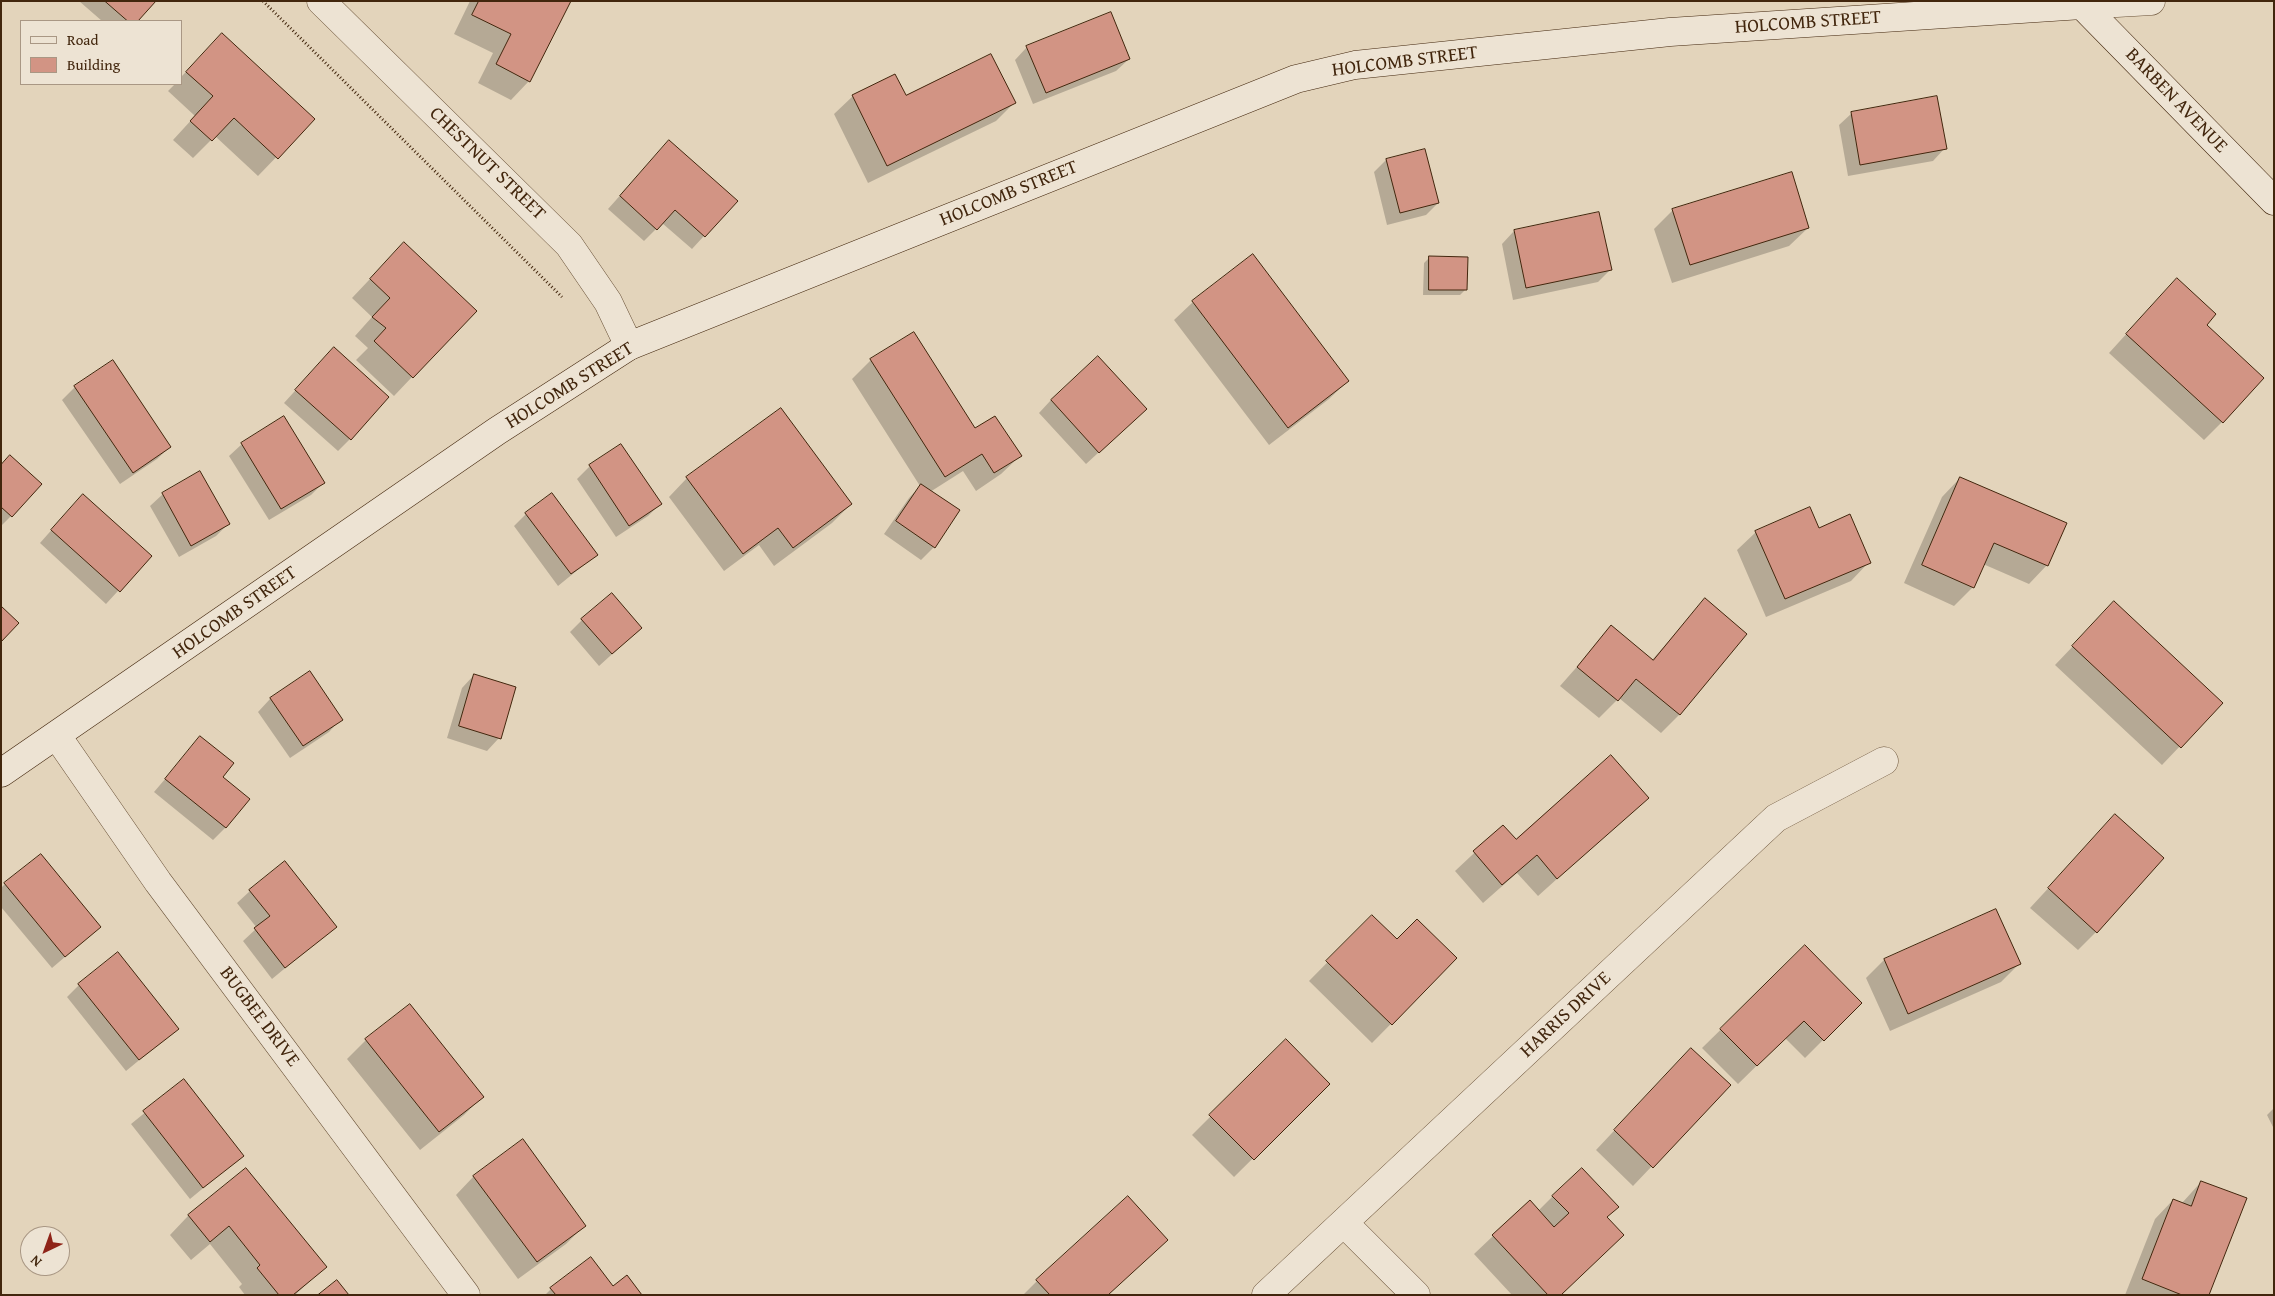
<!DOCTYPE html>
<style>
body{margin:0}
#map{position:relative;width:2275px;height:1296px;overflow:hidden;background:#e3d4bb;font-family:"Gentium Book Plus",serif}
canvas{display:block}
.frame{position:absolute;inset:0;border:2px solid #42260d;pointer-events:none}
.legend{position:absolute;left:20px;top:20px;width:162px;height:65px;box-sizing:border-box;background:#ede3d3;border:1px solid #a99784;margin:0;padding:6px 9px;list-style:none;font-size:15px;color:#42260d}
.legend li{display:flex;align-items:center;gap:10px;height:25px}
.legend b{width:25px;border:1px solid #a99784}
.north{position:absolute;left:20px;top:1226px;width:50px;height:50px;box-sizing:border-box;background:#ede3d3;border:1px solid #a99784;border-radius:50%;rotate:222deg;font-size:14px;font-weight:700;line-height:20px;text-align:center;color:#42260d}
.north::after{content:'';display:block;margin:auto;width:18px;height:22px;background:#8f2418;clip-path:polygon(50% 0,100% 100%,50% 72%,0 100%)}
</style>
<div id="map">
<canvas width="2275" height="1296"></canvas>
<div class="frame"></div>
<ul class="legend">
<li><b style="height:6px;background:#ede3d3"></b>Road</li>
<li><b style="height:14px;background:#d29484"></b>Building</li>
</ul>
<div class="north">N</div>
</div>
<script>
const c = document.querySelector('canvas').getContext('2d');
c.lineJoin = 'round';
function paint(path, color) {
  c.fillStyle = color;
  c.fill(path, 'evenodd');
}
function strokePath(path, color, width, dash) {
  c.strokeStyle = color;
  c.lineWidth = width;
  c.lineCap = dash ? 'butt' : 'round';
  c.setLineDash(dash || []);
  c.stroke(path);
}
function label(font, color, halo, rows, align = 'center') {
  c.font = font + ' "Gentium Book Plus",serif';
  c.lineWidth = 4.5;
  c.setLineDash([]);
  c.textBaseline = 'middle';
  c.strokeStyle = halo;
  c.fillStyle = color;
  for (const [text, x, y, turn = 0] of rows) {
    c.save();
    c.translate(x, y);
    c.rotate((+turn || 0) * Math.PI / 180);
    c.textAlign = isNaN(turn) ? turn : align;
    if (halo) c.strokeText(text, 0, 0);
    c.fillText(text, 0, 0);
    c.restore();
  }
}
const shadow = new Path2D(`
 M79 1H154L136 21H102Z
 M470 1H569L529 81 511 100 478 83 493 53 454 34Z
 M222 35 313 119 258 176 215 136 193 158 173 140 195 116 168 91 175 84H181V77Z
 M1027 47 1129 59 1116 71 1033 104 1015 60Z
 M853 96 905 97 1014 103 996 121 868 183 834 114Z
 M1852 113 1945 148 1933 161 1848 176 1839 125Z
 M657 154 736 201 692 249 662 223 644 241 608 209Z
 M1386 160 1438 203 1426 215 1387 225 1374 172Z
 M1673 210 1808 228 1789 246 1672 283 1654 229Z
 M1599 214 1611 269 1598 282 1513 300 1502 244 1514 231Z
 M1253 256 1348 381 1329 399 1269 445 1174 320 1193 302Z
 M1430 257 1466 289 1460 295H1423L1424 263Z
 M386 262 412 377 394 396 356 360 368 348 355 336 372 317 352 298Z
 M2159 298 2205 325 2222 422 2204 440 2109 353Z
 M913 333 975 430 1020 456 1001 474 976 491 963 471 930 492 958 510 934 547 921 560 884 534 909 498 920 486 852 379 871 360Z
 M322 361 350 439 338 451 284 403Z
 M112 362 170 447 157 459 120 484 62 400 75 387Z
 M1051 400 1132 422 1086 464 1039 413Z
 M242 444 323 483 311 495 269 520 229 456Z
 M621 445 660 504 648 516 616 537 577 479 590 466Z
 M1 466 11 516 1 526Z
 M687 478 851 504 832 523 774 566 759 545 724 571 669 497Z
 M1960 478 2047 565 2029 584 1983 564 1973 587 1954 606 1904 583 1942 497Z
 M163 494 229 523 216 536 179 557 150 506Z
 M71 508 150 556 106 604 40 543Z
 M526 514 596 555 558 586 514 526Z
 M1818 529 1869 562 1851 581 1766 617 1737 550 1756 532Z
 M1705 600 1746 634 1679 715 1661 733 1619 698 1599 718 1560 686 1612 627 1652 660Z
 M582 620 641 628 599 666 570 632Z
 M2096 622 2221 703 2162 765 2055 665Z
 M309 673 341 719 329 732 290 758 258 712 270 699Z
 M474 675 499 738 487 751 447 738 462 688Z
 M200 738 221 777 226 827 213 840 154 792Z
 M1647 798 1538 896 1517 873 1483 903 1455 871 1503 826 1515 841Z
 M2115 816 2096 932 2078 950 2030 908Z
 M5 884 100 927 52 968 1 907V888Z
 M250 891 335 927 272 979 243 941 257 928 237 903Z
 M1372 917 1397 941 1456 958 1372 1043 1309 981Z
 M1805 947 1860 1003 1805 1058 1785 1038 1738 1084 1702 1048Z
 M1884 960 2020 963 2001 982 1890 1031 1866 978Z
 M79 985 177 1029 126 1071 67 997Z
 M410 1005 482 1097 464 1115 420 1150 347 1059 366 1040Z
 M1286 1041 1328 1084 1234 1177 1192 1135Z
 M1673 1068 1729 1085 1633 1186 1596 1150Z
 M184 1081 242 1156 190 1199 131 1124Z
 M2274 1108V1129L2267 1115Z
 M246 1169 325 1267 295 1295H245L239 1287 242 1284 210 1244 191 1260 170 1235 188 1216Z
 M474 1176 585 1225 566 1244 518 1279 456 1195Z
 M2201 1182 2208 1295H2125L2155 1219 2173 1200 2182 1203Z
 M1553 1196 1606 1217 1560 1295H1512L1474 1254 1493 1236 1538 1211Z
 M1037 1281 1108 1295H1023Z
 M613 1288 641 1295H545L551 1289Z`);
const building = new Path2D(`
 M105 1H156L138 21H128Z
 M479 1H571L530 82 496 64 511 34 472 15Z
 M1111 12 1130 59 1046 93 1026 46Z
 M222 33 315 119 278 159 234 118 212 141 190 121 213 96 186 72Z
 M991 54 1016 103 887 166 852 95 895 74 906 95Z
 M1937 96 1947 149 1860 165 1851 112Z
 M669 140 738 201 705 237 675 210 657 230 620 196Z
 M1425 149 1439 203 1400 213 1386 159Z
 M1792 172 1809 228 1690 265 1672 209Z
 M1599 212 1612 270 1526 288 1514 230Z
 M404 242 477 311 413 378 374 341 386 328 372 317 390 298 370 279Z
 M1253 254 1349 381 1288 428 1192 301Z
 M1429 256 1468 257 1467 290H1429Z
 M2177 278 2216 314 2207 325 2264 378 2223 423 2126 334Z
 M914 332 975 428 995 416 1022 456 994 473 982 454 945 477 870 359Z
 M334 347 389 397 351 440 295 390Z
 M1098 356 1147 409 1099 453 1051 400Z
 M113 360 171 447 133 473 74 386Z
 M781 408 852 504 793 548 778 528 743 554 686 477Z
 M284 416 325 483 281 509 241 443Z
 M621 444 662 504 629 526 589 465Z
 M10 455 42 484 12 517 1 507V465Z
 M200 471 230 524 191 546 162 493Z
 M1960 477 2067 523 2048 566 1994 543 1974 588 1922 565Z
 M921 484 960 510 935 548 896 521Z
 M552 493 598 555 571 574 525 513Z
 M83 494 152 556 120 592 51 530Z
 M1810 507 1819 528 1850 514 1871 563 1785 599 1755 531Z
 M612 593 642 628 612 654 581 619Z
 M1705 598 1747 634 1680 715 1636 679 1618 701 1577 667 1611 625 1653 660Z
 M2114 601 2223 703 2181 748 2072 646Z
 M1 606 19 623 1 642Z
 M310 671 343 720 303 746 270 698Z
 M474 674 516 687 501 739 459 726Z
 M200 736 234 763 223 777 250 799 226 828 165 779Z
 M1611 755 1649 798 1557 879 1537 855 1502 885 1473 851 1503 825 1516 839Z
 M2115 814 2164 858 2097 933 2048 888Z
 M41 854 101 927 65 957 4 883Z
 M285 861 337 927 285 968 254 928 270 916 249 890Z
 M1996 909 2021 964 1908 1014 1884 959Z
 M1372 915 1397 939 1417 919 1457 958 1392 1025 1326 961Z
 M1805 945 1862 1003 1824 1041 1804 1021 1757 1066 1720 1029Z
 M118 952 179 1029 139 1060 78 984Z
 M410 1004 484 1097 439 1132 365 1039Z
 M1286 1039 1330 1084 1254 1160 1209 1115Z
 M1691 1048 1731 1085 1653 1168 1614 1130Z
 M184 1079 244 1156 203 1188 143 1111Z
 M523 1139 586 1226 537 1262 473 1176Z
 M246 1168 327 1267 293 1295H279L257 1268 260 1265 229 1226 210 1242 188 1215Z
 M1582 1168 1619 1207 1607 1217 1624 1235 1561 1295H1548L1492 1235 1530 1200 1554 1227 1569 1213 1552 1196Z
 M2201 1181 2247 1198 2209 1295H2182L2142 1279 2173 1199 2191 1206Z
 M1128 1196 1168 1240 1108 1295H1050L1036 1280Z
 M591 1257 613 1286 627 1275 642 1295H556L550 1288Z
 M337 1280 349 1295H318Z`);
const path = new Path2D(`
 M263 1 562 297`);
const street = new Path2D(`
 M321 1 569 245 608 302 629 346
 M2082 5 2151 1
 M57 736 158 882 466 1295
 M1344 1223 1416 1295
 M1266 1295 1776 818 1884 761`);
const secondary = new Path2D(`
 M2078 1 2274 201
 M1 773 497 431 629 346 1296 79 1355 65 1670 32 2082 5`);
const streetNames = [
 ["HOLCOMB STREET",1808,23,-4],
 ["HOLCOMB STREET",1405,62,-7],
 ["BARBEN AVENUE",2176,101,46],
 ["CHESTNUT STREET",487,164,44],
 ["HOLCOMB STREET",1009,194,-22],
 ["HOLCOMB STREET",570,386,-32],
 ["HOLCOMB STREET",235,613,-35],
 ["HARRIS DRIVE",1566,1015,-43],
 ["BUGBEE DRIVE",259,1017,53]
];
paint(shadow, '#0003');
paint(building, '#d29484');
strokePath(building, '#42260d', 1);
strokePath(street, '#6a5238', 29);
strokePath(secondary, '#42260d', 29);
strokePath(path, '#42260d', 3, [1, 2.5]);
strokePath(street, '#ede3d3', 28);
strokePath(secondary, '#ede3d3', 28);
label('19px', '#42260d', '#ede3d3', streetNames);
</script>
